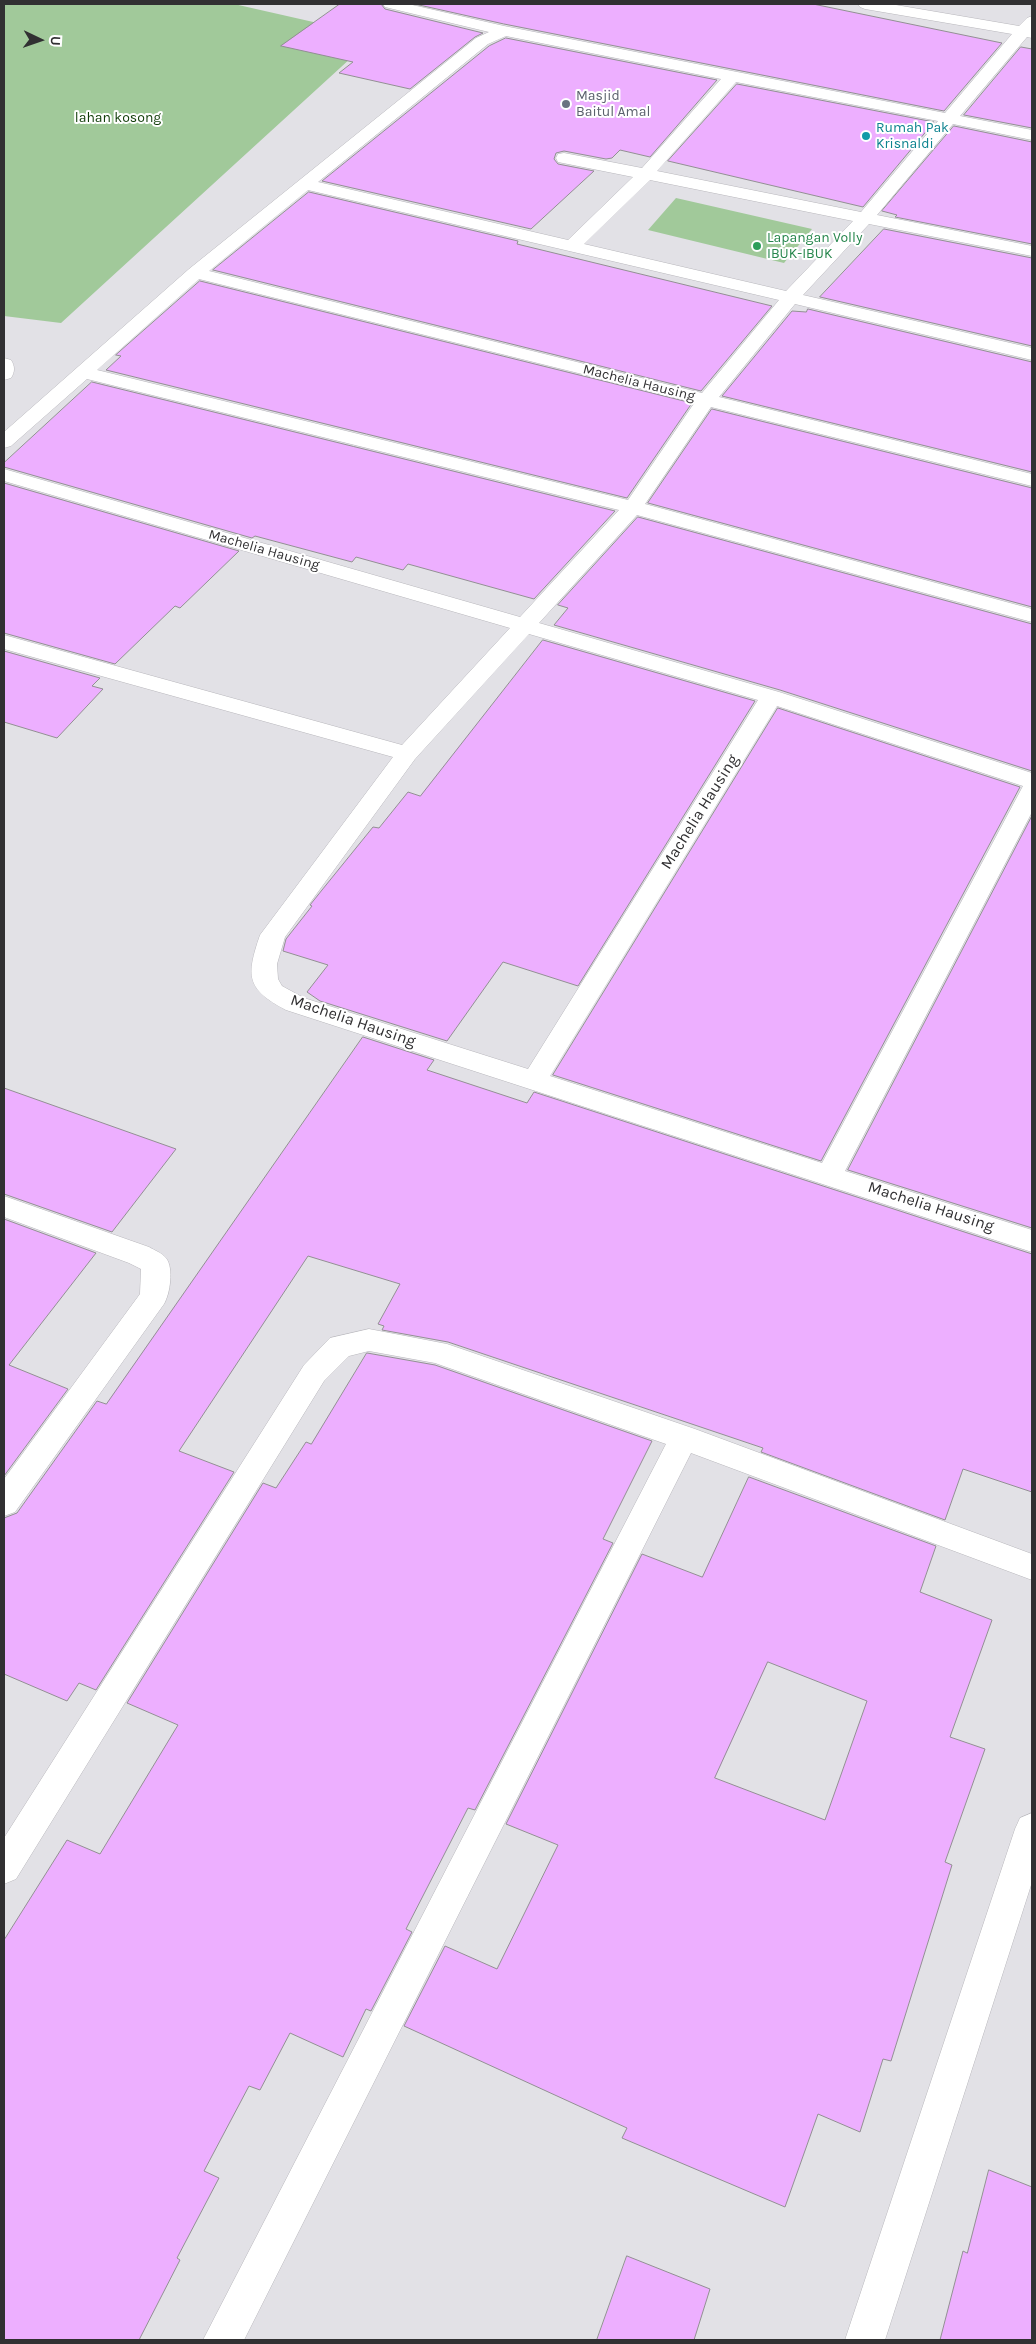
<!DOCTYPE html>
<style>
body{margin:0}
#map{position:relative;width:1036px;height:2344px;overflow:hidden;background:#e2e1e6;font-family:Karla,sans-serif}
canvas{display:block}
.frame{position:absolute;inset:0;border:5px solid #313032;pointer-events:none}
.north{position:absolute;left:15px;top:15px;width:50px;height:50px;-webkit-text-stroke:4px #fff;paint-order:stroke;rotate:93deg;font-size:14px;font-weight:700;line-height:20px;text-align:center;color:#313032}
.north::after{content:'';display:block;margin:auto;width:18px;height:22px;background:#313032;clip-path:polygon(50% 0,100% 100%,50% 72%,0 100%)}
</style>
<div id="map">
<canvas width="1036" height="2344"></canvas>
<div class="frame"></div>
<div class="north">U</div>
</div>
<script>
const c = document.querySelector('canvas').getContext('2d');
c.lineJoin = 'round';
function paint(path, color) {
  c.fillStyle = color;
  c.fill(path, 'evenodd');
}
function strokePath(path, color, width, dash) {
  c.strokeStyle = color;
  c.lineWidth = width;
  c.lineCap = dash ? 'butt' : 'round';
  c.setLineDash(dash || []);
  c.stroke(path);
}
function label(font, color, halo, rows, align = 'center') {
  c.font = font + ' Karla,sans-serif';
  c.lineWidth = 4;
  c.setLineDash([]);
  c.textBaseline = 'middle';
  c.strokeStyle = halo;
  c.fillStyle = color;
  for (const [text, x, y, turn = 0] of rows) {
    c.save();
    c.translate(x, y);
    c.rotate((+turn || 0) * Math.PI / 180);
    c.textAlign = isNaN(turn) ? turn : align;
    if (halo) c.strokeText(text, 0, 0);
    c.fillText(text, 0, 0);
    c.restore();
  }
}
const green = new Path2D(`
 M4 4H234L375 36 61 323 4 316Z
 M676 198 812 229 784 263 648 230Z`);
const building = new Path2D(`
 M340 4H381L385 9 483 33 475 37 410 89 339 73 353 62 281 46Z
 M415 4H813L1002 43 944 111 504 24Z
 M506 38 717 80 650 157 620 150 612 158 606 159 564 151 556 153 554 159 558 164 594 171 531 229 322 181 489 46Z
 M1021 47 1032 49V128L964 115Z
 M737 84 934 122 863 207 668 161Z
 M954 126 1032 142V244L895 217 897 215 882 211Z
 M309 192 518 241 517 244 772 306 701 391 213 270Z
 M884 229 1032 258V346L820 297Z
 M200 281 692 403 627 498 106 370 121 356 116 355Z
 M808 309 1032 362V472L722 396 792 311 806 312Z
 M92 382 615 511 534 599 408 564 403 570 356 557 352 562 255 536 252 538 4 467V463Z
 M712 409 1032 488V607L648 503Z
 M4 483 239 551 180 608 175 606 115 664 4 633Z
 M638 517 1032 624V771L780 690 554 625 568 608 558 605Z
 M543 640 755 701 578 986 503 962 447 1041 320 1001 307 992 328 965 283 951 286 939 312 906 310 905 322 890 373 827 379 828 408 792 420 796Z
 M4 651 100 678 92 686 103 689 57 738 4 722Z
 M778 708 1020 787 821 1161 553 1075Z
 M1032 816V1228L848 1170Z
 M363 1037 434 1060 427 1070 527 1103 534 1092 1032 1254V1492L963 1469 945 1520 761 1452 763 1448 448 1342 382 1330 384 1326 378 1324 400 1284 308 1256 179 1451 234 1472 96 1690 79 1683 67 1701 4 1674V1518L17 1513 97 1401 106 1404Z
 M4 1088 176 1149 112 1232 4 1194Z
 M4 1219 96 1253 9 1365 68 1389 4 1476Z
 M367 1353 435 1365 652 1441 603 1539 613 1543 475 1810 468 1808 406 1929 412 1932 371 2011 366 2009 343 2057 290 2033 260 2090 249 2086 204 2171 219 2178 177 2258 180 2260 139 2340H4V1940L67 1840 100 1854 178 1725 127 1703 263 1483 276 1488 306 1442 311 1444Z
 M749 1477 936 1546 920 1592 992 1620 950 1737 985 1749 945 1862 952 1865 891 2061 883 2059 860 2132 818 2114 785 2207 622 2138 627 2128 404 2026 445 1946 497 1969 558 1845 506 1824 642 1554 702 1577ZM768 1662 867 1701 825 1820 715 1778Z
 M989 2170 1032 2187V2340H940L963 2251 967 2253Z
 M627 2256 710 2289 694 2340H597Z`);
const minor = new Path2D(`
 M383 4H408L504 26 945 113 1012 34 865 9 860 7 858 4H890L1019 26 1027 18 1032 16V38L1027 37 960 116 1032 130V140L953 124 877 215 1032 246V256L869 224 803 295 1032 348V360L795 304 719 397 1032 474V486L711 407 645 504 1032 609V622L637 515 539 623 779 692 1032 773V812L845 1171 1032 1230V1252L286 1010C246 989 246 976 260 935L393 757 4 649V635L402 745 510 628 4 481V469L520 617 619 510 87 379 11 446 4 448V432L189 269 476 38 489 32 385 7ZM506 36 721 79 642 168 564 153 558 154 556 158 558 162 633 177 568 240 318 182 488 44ZM736 82 938 121 861 212 657 171ZM650 180 853 221 786 291 584 244ZM308 190 779 300 702 393 209 271ZM199 279 695 402 628 500 97 370ZM529 634 758 700 528 1069 304 998 282 986 278 979 277 964 285 937 415 759ZM777 706 1023 786 822 1163 550 1076Z
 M4 358 11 360C15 366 15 372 11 378L4 380Z
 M4 1196 149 1247C154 1250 162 1253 166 1258 174 1268 170 1294 164 1304L15 1512 4 1516V1479L140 1294 141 1269 129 1263 4 1217Z
 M369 1329 447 1344 695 1429 1032 1554V1580L691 1453 244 2340H203L666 1444 435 1363 369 1351 349 1356 324 1381 16 1879 4 1884V1838L304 1365 330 1338Z
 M1032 1813V1882L885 2340H845L1015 1829 1020 1818Z`);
const markers = [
 [566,104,5,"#6b7280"],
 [866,136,5,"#0f9aa8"],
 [757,246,5,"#2e9e5b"]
];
const farWorshipnames = [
 ["Masjid",576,96],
 ["Baitul Amal",576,112]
];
const farParknames = [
 ["lahan kosong",118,118]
];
const farCulturenames = [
 ["Rumah Pak",876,128],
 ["Krisnaldi",876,144]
];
const farLeisurenames = [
 ["Lapangan Volly",767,238],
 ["IBUK-IBUK",767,254]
];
const farStreetnames = [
 ["Machelia Hausing",639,383,14],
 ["Machelia Hausing",264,550,16]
];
const streetNames = [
 ["Machelia Hausing",700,812,-58],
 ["Machelia Hausing",353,1021,19],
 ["Machelia Hausing",931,1207,18]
];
paint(green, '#a1c99a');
paint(building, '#edafff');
strokePath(building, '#928f93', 1);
strokePath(minor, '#b8b7bc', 1);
paint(minor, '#fff');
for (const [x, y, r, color] of markers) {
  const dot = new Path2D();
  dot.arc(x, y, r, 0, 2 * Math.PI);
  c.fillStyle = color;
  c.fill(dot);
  strokePath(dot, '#fff', 2);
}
label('14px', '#5b616d', '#fff', farWorshipnames, 'left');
label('14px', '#0f3c07', '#fff', farParknames);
label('14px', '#0d838f', '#fff', farCulturenames, 'left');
label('14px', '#27864d', '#fff', farLeisurenames, 'left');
label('14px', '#313032', '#fff', farStreetnames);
label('16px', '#313032', '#fff', streetNames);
</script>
